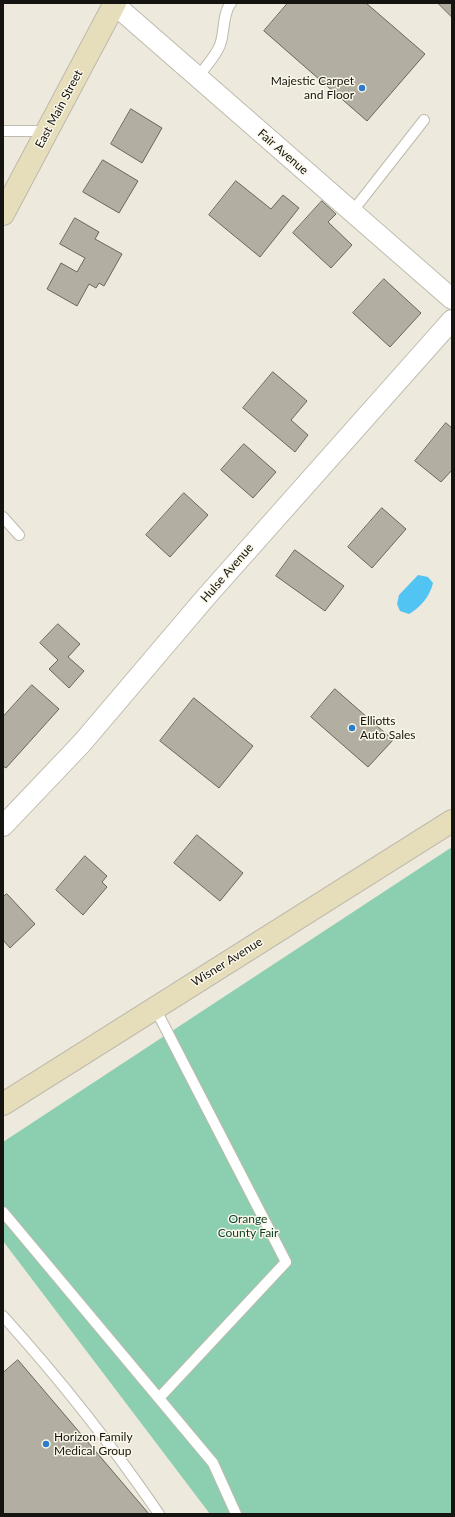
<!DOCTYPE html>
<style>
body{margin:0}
#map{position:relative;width:455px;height:1517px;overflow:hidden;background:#ede9dc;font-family:Lato,sans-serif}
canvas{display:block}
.frame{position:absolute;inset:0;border:4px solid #151410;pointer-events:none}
</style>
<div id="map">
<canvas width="455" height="1517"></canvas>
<div class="frame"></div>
</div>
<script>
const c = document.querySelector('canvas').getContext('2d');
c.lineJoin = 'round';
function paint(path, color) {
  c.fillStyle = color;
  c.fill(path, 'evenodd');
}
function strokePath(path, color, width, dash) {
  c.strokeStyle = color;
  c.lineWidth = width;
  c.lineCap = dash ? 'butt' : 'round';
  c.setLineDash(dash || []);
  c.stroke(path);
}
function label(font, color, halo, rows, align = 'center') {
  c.font = font + ' Lato,sans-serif';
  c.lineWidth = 3;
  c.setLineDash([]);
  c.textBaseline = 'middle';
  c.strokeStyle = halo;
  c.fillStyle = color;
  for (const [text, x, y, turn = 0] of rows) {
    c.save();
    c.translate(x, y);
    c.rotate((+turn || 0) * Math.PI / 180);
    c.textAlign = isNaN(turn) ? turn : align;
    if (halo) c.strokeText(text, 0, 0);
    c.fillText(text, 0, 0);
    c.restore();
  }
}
const green = new Path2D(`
 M452 847V1514H210L3 1241V1142Z`);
const water = new Path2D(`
 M418 575 428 577 433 583C430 596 421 607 409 614L400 611 397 604 399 595Z`);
const building = new Path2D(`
 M288 3H366L425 54 367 121 264 31Z
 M438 3H452V17Z
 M131 109 162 128 142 163 111 144Z
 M103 160 138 181 119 213 83 192Z
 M236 181 271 209 283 195 299 208 260 257 209 215Z
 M322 201 336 214 328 222 352 245 331 268 293 233Z
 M75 218 99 232 95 239 122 254 104 286 99 283 96 288 89 284 77 306 47 289 61 263 77 272 85 258 60 244Z
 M384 279 421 313 390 347 353 313Z
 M273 372 307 401 291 420 308 435 295 452 243 408Z
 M446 423 452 428V470L441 482 415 461Z
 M244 444 276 472 253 498 221 470Z
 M184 493 208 515 170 557 146 535Z
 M382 508 406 529 372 568 348 547Z
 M295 550 344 586 325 611 276 576Z
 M58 624 80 644 68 657 84 671 69 688 49 669 58 660 40 643Z
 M32 685 59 709 6 768 3 766V717Z
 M335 689 393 740 368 767 311 717Z
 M194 698 253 746 219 788 160 741Z
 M197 835 243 873 220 901 174 863Z
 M85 856 107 876 102 882 107 887 83 915 56 890Z
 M7 894 35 924 10 948 3 940V897Z
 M18 1360 149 1514H3V1373Z`);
const lane = new Path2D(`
 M198 77C205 67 216 56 220 45 225 32 222 14 231 3
 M3 131H47
 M352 212 424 120
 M3 517 19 535
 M155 1008 286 1262 159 1398
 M3 1212 213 1463 236 1514
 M3 1316C59 1378 112 1445 159 1514`);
const street = new Path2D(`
 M114 4 452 299
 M3 826 82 743 206 597 452 320`);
const secondary = new Path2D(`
 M3 214 115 3
 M3 1104 452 821`);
const markers = [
 [362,88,4,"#2b7dcc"],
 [352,728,4,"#2b7dcc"],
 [46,1444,4,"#2b7dcc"]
];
const poiNames = [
 ["Majestic Carpet",354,81,"right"],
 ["and Floor",354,95,"right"],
 ["Elliotts",360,721],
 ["Auto Sales",360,735],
 ["Horizon Family",54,1437],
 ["Medical Group",54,1451]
];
const streetNames = [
 ["East Main Street",59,109,-62],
 ["Fair Avenue",283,152,41],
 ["Hulse Avenue",227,573,-49],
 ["Wisner Avenue",227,962,-32]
];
const parkNames = [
 ["Orange",248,1219],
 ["County Fair",248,1233]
];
paint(green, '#8cceb0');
paint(water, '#51c4f3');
paint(building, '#b2aea1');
strokePath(building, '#69665a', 1);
strokePath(lane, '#bebaad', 12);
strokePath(street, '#bebaad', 22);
strokePath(secondary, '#bebaad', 24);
strokePath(lane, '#fff', 10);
strokePath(street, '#fff', 20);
strokePath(secondary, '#e6ddba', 22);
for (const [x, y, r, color] of markers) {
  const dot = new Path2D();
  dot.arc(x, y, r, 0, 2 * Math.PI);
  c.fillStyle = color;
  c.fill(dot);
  strokePath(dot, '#faf7e9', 1.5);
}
label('12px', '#151410', '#faf7e9', poiNames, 'left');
label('12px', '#151410', '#faf7e9', streetNames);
label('12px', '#0c3e2c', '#faf7e9', parkNames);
</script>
